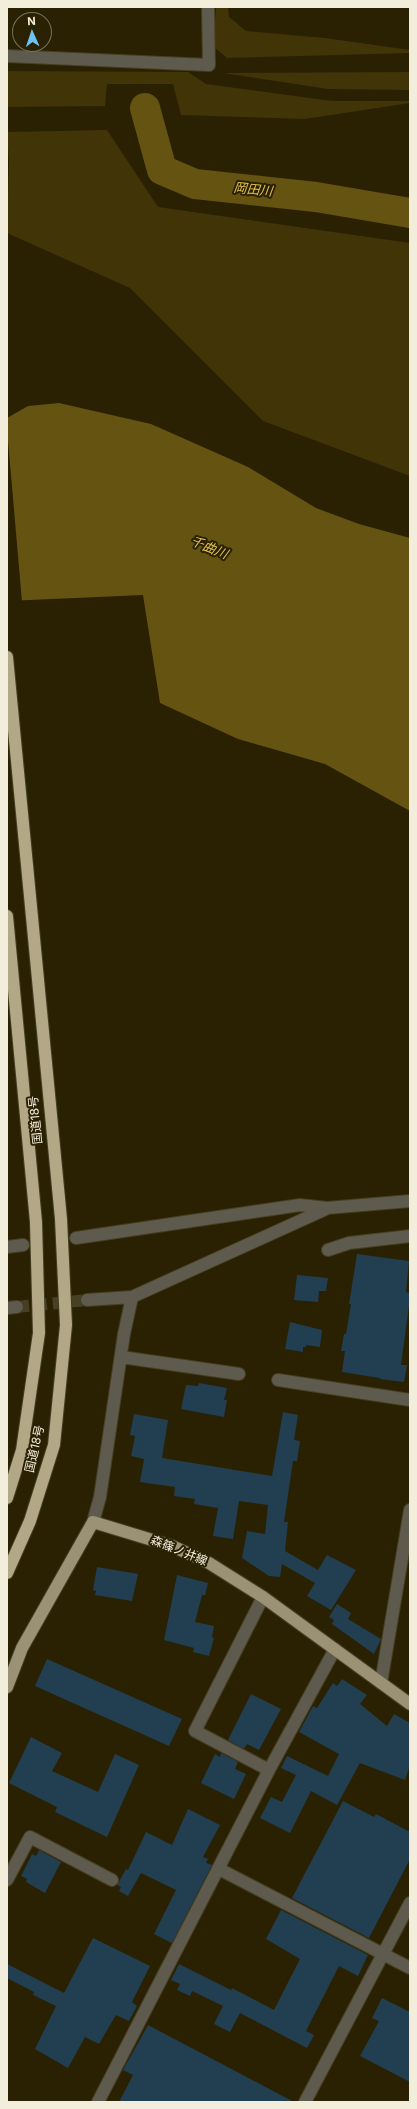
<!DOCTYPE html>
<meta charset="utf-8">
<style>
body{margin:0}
#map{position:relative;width:417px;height:2109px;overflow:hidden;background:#2a2103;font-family:Inter,sans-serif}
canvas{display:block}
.frame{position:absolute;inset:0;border:8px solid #f3eddc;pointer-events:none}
.north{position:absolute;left:12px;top:12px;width:40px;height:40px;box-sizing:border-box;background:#2a2103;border:1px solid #7a735a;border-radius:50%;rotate:357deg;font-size:11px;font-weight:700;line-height:16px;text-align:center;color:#f3eddc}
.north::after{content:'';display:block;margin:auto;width:14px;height:18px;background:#6dc2f3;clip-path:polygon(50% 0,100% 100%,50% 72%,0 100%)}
</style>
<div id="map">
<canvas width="417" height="2109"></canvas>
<div class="frame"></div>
<div class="north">N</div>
</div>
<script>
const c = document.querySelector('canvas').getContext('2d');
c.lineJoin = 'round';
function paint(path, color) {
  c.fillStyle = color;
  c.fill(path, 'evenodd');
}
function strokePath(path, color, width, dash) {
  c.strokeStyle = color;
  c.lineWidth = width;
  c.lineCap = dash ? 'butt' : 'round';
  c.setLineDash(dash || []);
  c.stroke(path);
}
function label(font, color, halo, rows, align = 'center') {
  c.font = font + ' Inter,"Noto Sans JP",sans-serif';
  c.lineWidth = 4;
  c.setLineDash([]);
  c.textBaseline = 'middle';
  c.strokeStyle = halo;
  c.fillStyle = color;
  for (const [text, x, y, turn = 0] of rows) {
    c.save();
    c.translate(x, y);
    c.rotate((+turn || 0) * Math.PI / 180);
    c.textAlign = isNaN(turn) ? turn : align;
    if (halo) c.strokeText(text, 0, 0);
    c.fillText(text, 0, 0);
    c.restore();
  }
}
const green = new Path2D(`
 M216 7H228L229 17 246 31 325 38 410 50V53L227 58 213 46Z
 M7 71 188 72 206 84 332 101H410V103L305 119 181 115 173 84H107L105 106 7 107Z
 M410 72V90L328 89 223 73Z
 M107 130 158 207 410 243V476L263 421 130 288 7 233 9 163 7 132Z`);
const water = new Path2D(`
 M59 403 151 424 248 467 316 508 359 524 410 538V811L325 764 238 739 160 703 143 595 7 601V418L28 406Z`);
const pier = new Path2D(`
 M7 429 22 602 7 603Z`);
const river = new Path2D(`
 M145 108 162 170 195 184 316 197 410 213`);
const building = new Path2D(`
 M357 1254 409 1261 406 1292 410 1293V1298L401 1365H407L404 1382 380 1379V1378L342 1372 345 1351H341L344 1334H346L351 1304H349Z
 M297 1275 328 1278 326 1291H319L318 1302 294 1300Z
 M290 1322 322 1330 320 1347 306 1345V1347H303V1352L285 1349Z
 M199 1383 227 1388 224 1400H227L224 1417 181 1409 186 1385 198 1386Z
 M283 1412 298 1415 294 1440 300 1441 297 1461H293L284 1522H288L285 1551 318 1570 327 1555 356 1570 331 1610 307 1596 315 1583 282 1564 280 1577 269 1576 242 1558 247 1531 265 1534 268 1505 239 1501 233 1539 213 1536 218 1508 194 1504 195 1499 174 1496 175 1487 140 1482 144 1459 131 1456 135 1436 130 1435 134 1414 168 1420 162 1458 272 1476Z
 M97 1567 138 1574 132 1601 95 1595 96 1591 93 1590Z
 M177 1575 208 1583 205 1595H202L195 1622 214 1626 212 1637 214 1638 209 1656 193 1652 194 1648 164 1640Z
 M337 1604 351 1613 348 1619 381 1639 374 1654 332 1624 334 1620 329 1617Z
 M47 1659 182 1719 169 1746 35 1686Z
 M342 1679 367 1695 360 1704 387 1726 394 1714 410 1723V1765L405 1780 360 1763 337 1805 311 1791 290 1833 260 1818 271 1797 282 1802 296 1775 281 1768 287 1756 328 1776 339 1754 299 1732 313 1706 317 1708 333 1683 337 1686Z
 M251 1694 281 1709 259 1750 247 1744 244 1749 228 1740Z
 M31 1737 62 1753 52 1771 98 1792 115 1754 139 1765 107 1837 55 1812 57 1807 9 1783Z
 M221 1753 238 1762 235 1769 246 1774 234 1799 201 1783 215 1754 220 1757Z
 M343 1801 374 1817 376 1814 410 1832V1859L369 1938 292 1898Z
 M188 1809 220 1825 203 1857 208 1859 206 1863 212 1865 172 1943 154 1934 176 1890 141 1873 128 1896 119 1891 121 1887 117 1885 126 1869 128 1870 146 1832 172 1845Z
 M39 1850 61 1862 45 1893 26 1882 27 1879 21 1876 32 1854 36 1856Z
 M281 1910 368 1955 358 1976 339 1966 306 2031 314 2035 307 2048 240 2013 230 2032 214 2024 223 2006 192 1991 190 1996 177 1990 180 1984 171 1980 179 1964 231 1990 232 1988 274 2010 300 1959 266 1939Z
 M93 1938 150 1966 132 2002 137 2006 129 2021 116 2015 99 2044 85 2037 68 2068 35 2049 56 2006 33 1995 34 1992 7 1978V1964L64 1993Z
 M382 1998 410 2012V2082L360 2056 379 2021 372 2018Z
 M148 2025 294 2102H119L133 2075 123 2070Z`);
const minorTunnel = new Path2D(`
 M17 1307 87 1300`);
const minor = new Path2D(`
 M7 56 209 65 208 7
 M76 1238 300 1205 327 1208 410 1201
 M7 1247 23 1245
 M328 1250 349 1243 410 1236
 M87 1300 132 1297 326 1209
 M7 1308 17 1307
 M121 1357 239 1374
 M278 1380 410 1400
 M93 1522 100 1497 124 1334 132 1297
 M263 1597 195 1731 269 1770
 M381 1683 410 1510
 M219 1869 410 1968
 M7 1880 30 1837 112 1880
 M98 2102 269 1770 335 1649
 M305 2102 410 1903`);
const major = new Path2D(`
 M7 1687 22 1648 93 1522 172 1546 209 1563 263 1597 410 1704`);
const highway = new Path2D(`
 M7 657 61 1219 66 1325 54 1445 30 1521 7 1573
 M7 916 36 1222 39 1333 22 1450 7 1498`);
const streetNames = [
 ["国道18号",36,1120,-96],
 ["国道18号",35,1449,-77],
 ["森篠ノ井線",179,1551,22]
];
const waterNames = [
 ["岡田川",253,190,6],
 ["千曲川",209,548,22]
];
paint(green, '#413407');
paint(water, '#655311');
paint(pier, '#2a2103');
strokePath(river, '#655311', 30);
paint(building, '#213f51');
strokePath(minorTunnel, '#484024', 12, [12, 6]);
strokePath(minor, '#463e21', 14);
strokePath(major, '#463e21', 14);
strokePath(highway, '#463e21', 14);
strokePath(minor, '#5e5a4d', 12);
strokePath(major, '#9b9276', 12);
strokePath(highway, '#b2a886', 12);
label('12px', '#f3eddc', '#2a2103', streetNames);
label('italic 13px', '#e4c252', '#2a2103', waterNames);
</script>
